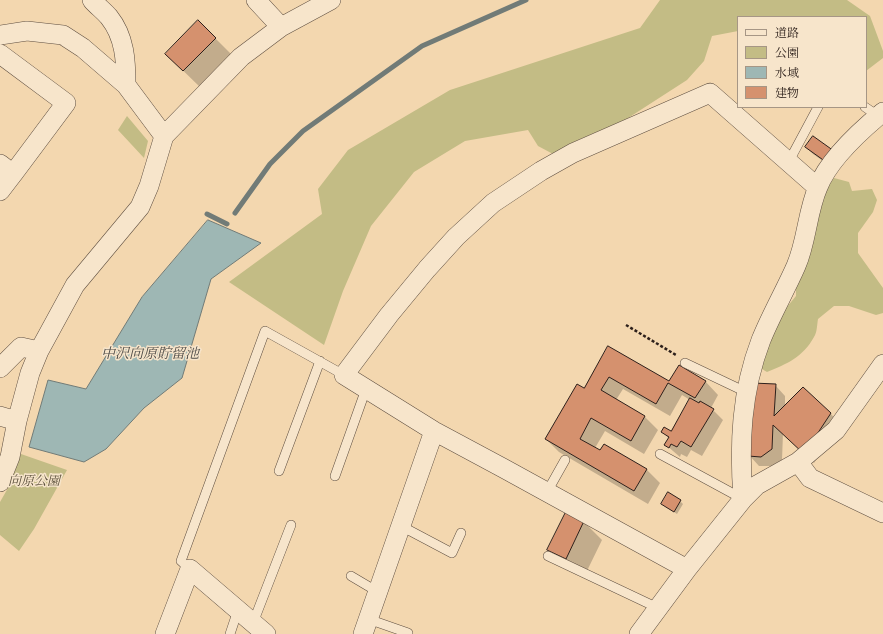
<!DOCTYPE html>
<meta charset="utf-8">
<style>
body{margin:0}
#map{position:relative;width:883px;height:634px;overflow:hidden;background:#f3d7af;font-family:"Libre Bodoni","Noto Serif JP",serif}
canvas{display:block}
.legend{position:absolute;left:737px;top:16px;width:130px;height:92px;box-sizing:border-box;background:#f7e5cb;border:1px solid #a69685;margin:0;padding:5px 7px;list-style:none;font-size:12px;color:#2d201b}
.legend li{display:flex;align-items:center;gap:8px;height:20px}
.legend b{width:20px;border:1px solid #a69685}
</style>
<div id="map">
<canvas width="883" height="634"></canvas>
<ul class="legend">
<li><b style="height:5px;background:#f7e5cb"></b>道路</li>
<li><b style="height:11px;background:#c3bc85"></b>公園</li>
<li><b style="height:11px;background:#9eb7b4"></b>水域</li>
<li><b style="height:11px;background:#d5916e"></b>建物</li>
</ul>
</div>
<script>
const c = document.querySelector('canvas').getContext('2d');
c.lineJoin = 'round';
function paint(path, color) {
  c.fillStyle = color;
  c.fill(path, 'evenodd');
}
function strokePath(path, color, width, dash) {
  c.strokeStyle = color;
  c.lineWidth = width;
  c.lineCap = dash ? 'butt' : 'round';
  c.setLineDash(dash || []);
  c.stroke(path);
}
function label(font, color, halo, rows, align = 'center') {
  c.font = font + ' "Libre Bodoni","Noto Serif JP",serif';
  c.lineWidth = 3;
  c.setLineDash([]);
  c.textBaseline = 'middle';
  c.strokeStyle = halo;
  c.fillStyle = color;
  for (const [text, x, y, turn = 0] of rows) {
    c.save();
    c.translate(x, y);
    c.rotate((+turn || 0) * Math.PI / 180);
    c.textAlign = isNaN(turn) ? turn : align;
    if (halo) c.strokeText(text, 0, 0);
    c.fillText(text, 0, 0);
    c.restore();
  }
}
const green = new Path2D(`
 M660 0H847L870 16 883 51V58L866 71V17H738V31L712 36 704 61 687 80 625 120 578 140 553 154 538 146 528 130 465 141 414 172 371 226 343 291 324 345 229 282 322 214 318 189 348 150 450 90 640 28Z
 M127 116 148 141 144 158 118 130Z
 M834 178 849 182 852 191 872 189 877 200 873 212 858 233V253L883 288V313L876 315 849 306H834L818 319C817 325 817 333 814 337 803 357 787 364 767 372L757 366 781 314 796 296V281L822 195Z
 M21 454 67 470 34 529 19 551 0 535V502L8 488Z`);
const water = new Path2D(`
 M208 220 261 243 211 279 182 378 144 408 106 449 84 462 29 447 48 380 86 389 142 297Z`);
const shadow = new Path2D(`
 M198 21 234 57 202 89 166 54Z
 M806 147 840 158 833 168 813 154Z
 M609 347 669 382 705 381 718 395 711 408 723 420 702 456 691 450 687 457 681 454 680 457 666 445 669 439 663 432H671L690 400 682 395 670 416 623 389 616 400 645 417 658 430 644 454 605 431 595 448 601 452 604 445 647 470 660 483 648 504 559 452 546 439 584 389Z
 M775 385 785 396V407L830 413 840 424 814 463 783 433 782 460 771 466H759L749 455Z
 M680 501 683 504 677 514 662 504Z
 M584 522 602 540 584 577 566 568 548 549Z`);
const stream = new Path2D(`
 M235 213 270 164 303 131 422 46 526 0
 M207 214 227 224`);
const building = new Path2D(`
 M198 20 216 38 183 71 165 54Z
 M813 136 834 151 826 162 805 147Z
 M608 346 669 381 679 365 706 381 695 398 668 383 656 404 609 377 601 390 645 416 631 441 591 418 580 439 600 450 604 444 647 469 634 491 545 439 577 384 584 388Z
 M752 383 776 384 774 416 803 387 831 413 804 454 773 425 772 449 761 457 748 456Z
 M690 398 699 403 700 401 714 409 691 447 681 441 677 447 671 444 669 448 664 445 669 437 661 432 664 427 671 431Z
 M668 492 681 500 674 512 661 504Z
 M566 512 584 521 566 559 547 550Z`);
const path = new Path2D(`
 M626 325 676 355`);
const lane = new Path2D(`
 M865 107 878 116
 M788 163 818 107
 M685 363 746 392
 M660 454 743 499
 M279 471 320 361
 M335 476 366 389
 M547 492 565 460
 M401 526 452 553 461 533
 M548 556 658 608
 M190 569 181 561 265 331 344 375
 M351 576 378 592
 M368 619 408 633
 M253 623 291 525
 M230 634 238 610`);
const street = new Path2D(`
 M92 0C97 6 104 11 109 17 125 37 126 61 126 85
 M256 0 281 27
 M0 35 27 31 63 35 83 48 126 85 164 136
 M0 54 66 103 13 174 0 164
 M0 191 13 174
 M0 368 21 347 39 351
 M0 416 17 421
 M798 462 810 478 883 513
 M0 482 10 457 17 421 30 373 39 351 75 285 140 207 149 186 164 136 241 57 281 27 331 0
 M743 499C739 444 741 392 761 340 771 315 785 291 796 266 807 241 807 212 818 187 829 159 860 131 883 112
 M687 569 503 468 434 431 344 375 389 315 427 269 456 237 493 203 541 171 573 153 710 93 817 187
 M165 634 190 569 266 634
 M363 634 434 431
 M639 634 687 569 743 499 757 485 798 462 836 430 883 364`);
const parkNames = [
 ["向原公園",34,482]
];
const waterNames = [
 ["中沢向原貯留池",150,355]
];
paint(green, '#c3bc85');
paint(water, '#9eb7b4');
strokePath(water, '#717b77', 1);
paint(shadow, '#0003');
strokePath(stream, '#717b77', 5);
paint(building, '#d5916e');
strokePath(building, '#2d201b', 1);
strokePath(lane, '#5e4e40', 10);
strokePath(street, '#5e4e40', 20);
strokePath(path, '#2d201b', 2.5, [3, 2]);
strokePath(lane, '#f7e5cb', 9);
strokePath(street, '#f7e5cb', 19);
label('italic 13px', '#5a4f3b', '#f7e5cb', parkNames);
label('italic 14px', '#4f4d49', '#f7e5cb', waterNames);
</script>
